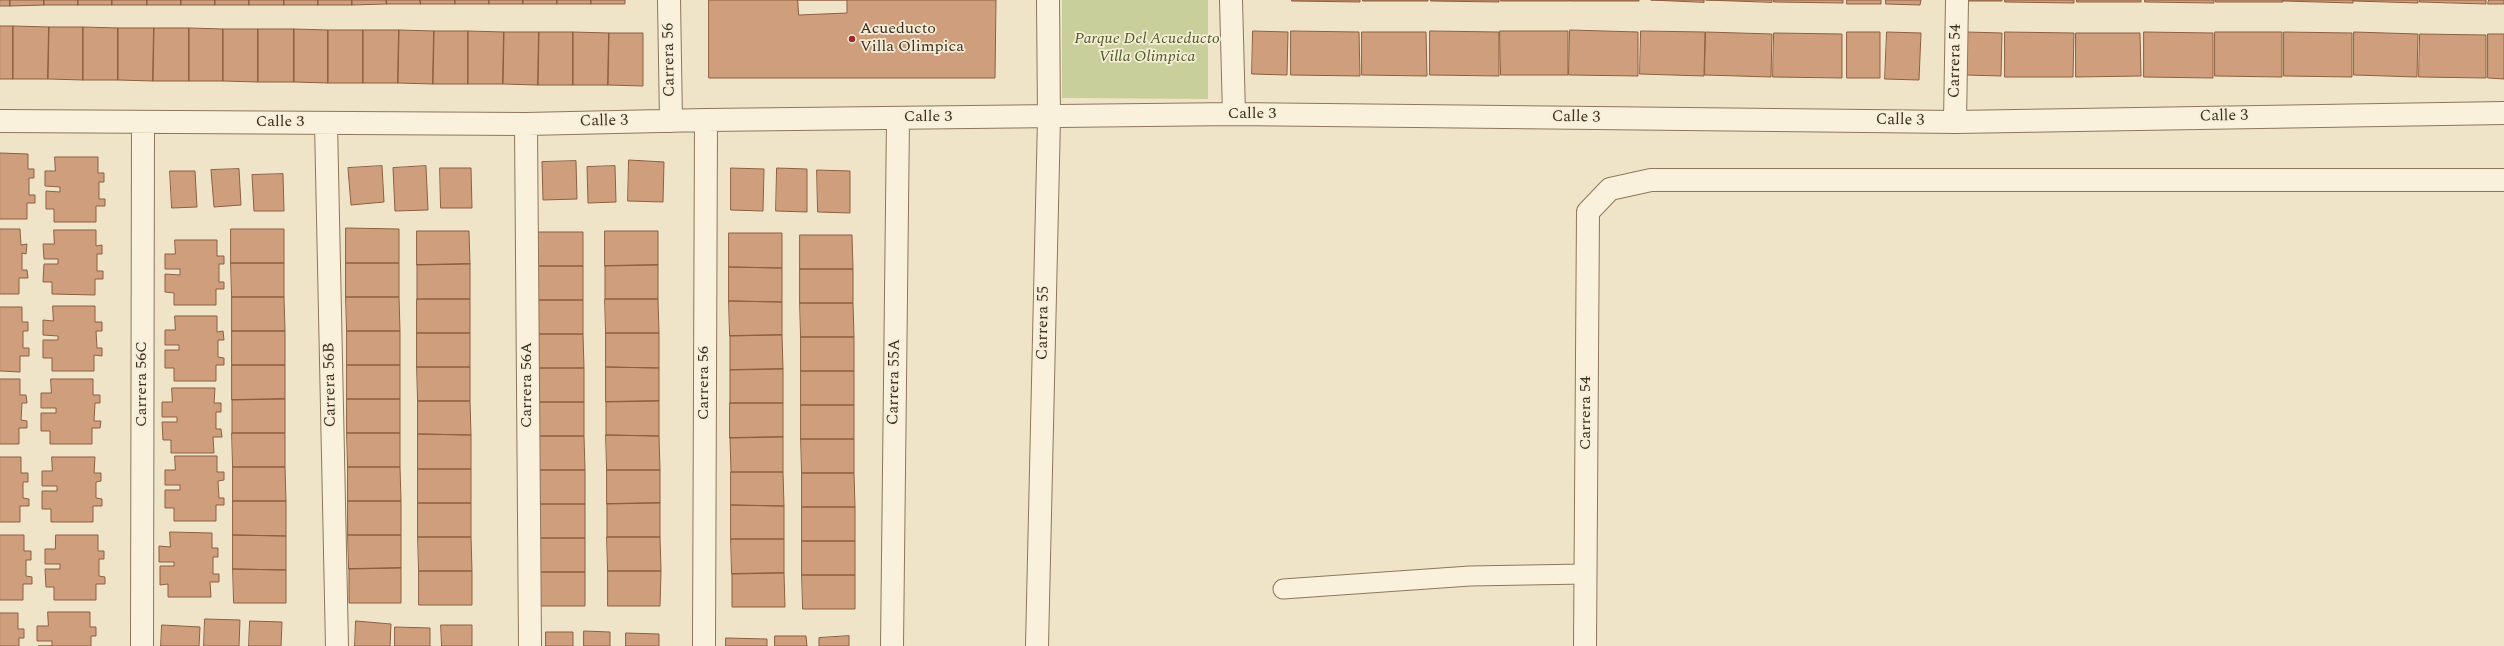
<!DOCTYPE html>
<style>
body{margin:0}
canvas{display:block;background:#f0e4c8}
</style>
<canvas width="2504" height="646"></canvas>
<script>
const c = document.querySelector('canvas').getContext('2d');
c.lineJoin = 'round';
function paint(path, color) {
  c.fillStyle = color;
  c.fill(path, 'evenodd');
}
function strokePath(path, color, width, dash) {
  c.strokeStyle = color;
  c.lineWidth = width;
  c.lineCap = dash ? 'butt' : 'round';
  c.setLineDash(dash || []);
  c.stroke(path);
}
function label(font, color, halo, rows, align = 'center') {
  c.font = font + ' Spectral,serif';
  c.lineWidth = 3.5;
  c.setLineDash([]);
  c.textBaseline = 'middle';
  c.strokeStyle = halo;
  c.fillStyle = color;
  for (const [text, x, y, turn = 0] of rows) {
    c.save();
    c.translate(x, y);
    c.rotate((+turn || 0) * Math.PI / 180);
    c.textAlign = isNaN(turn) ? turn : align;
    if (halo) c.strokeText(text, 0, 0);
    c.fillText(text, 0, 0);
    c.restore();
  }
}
const green = new Path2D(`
 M1062 0H1208V99L1062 98Z`);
const building = new Path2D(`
 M0 0H10V6H0Z
 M10 0H44V5L10 6Z
 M44 0H78V5H44Z
 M78 0H112V5H78Z
 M112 0H147V5H112Z
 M147 0H181V5H147Z
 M181 0H215V5H181Z
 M215 0H249V5H215Z
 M249 0H284V5H249Z
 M284 0H318V5H284Z
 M318 0H352V5H318Z
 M352 0H386L387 4 352 5Z
 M386 0H420L421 4H387Z
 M420 0H455V4H421Z
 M455 0H489V4H455Z
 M489 0H523V4H489Z
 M523 0H557V4H523Z
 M557 0H591V4H557Z
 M591 0H625V4H591Z
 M709 0H996L995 78H709Z
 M798 0H847V13L799 15Z
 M1292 0H1360V2L1292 1Z
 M1363 0H1428V1H1363Z
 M1431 0H1499V2L1431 1Z
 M1501 0H1569V1H1501Z
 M1570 0H1639V1H1570Z
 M1651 0H1704V2Z
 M1706 0H1772V2Z
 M1774 0H1843V3L1774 2Z
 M1847 0H1881V4H1847Z
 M1886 0H1921L1920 5 1886 4Z
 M1967 0H2002V1H1967Z
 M2005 0H2074V3L2005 2Z
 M2077 0H2141V2H2077Z
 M2145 0H2214V3L2145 2Z
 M2216 0H2283V2H2216Z
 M2284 0H2353V3L2284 1Z
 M2354 0H2418V3L2354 1Z
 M2420 0H2486V4L2420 2Z
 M2489 0H2504V4H2488Z
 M0 26H13V79H0Z
 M13 26 49 27 48 79H13Z
 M49 27H83V80L48 79Z
 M83 27 118 28V80H83Z
 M118 28H154L153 81 118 80Z
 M154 28H189V81H153Z
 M189 28 223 29V81H189Z
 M223 29H258V82L223 81Z
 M258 29H294V82H258Z
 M294 29 328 30V83L294 82Z
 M328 30H363V83H328Z
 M363 30H399L398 83H363Z
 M399 30 434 31 433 84 398 83Z
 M1570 30 1638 32V76L1569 75Z
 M434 31H468V84H433Z
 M468 31 504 32 503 84H468Z
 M1253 31 1288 32 1287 75 1252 74Z
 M1291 31 1359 32 1360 76 1291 75Z
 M1430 31 1499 32V76L1430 75Z
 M1500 31H1568V75H1501Z
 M1641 31 1705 32 1704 76 1640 74Z
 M504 32H539L538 85 503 84Z
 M539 32H573V85H538Z
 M573 32 609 33 608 85H573Z
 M1362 32H1426L1427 76 1362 75Z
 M1706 32 1772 34 1771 77 1705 75Z
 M1847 32H1880V78H1847Z
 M1887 32 1921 33 1919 80 1885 79Z
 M1967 32 2002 33 2001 76 1966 75Z
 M2005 32 2074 33 2073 77H2005Z
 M2144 32 2213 33V78L2144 77Z
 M2215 32H2282V77L2215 76Z
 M2284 32 2352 33V77L2284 76Z
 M2354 32 2418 34 2417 77 2354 75Z
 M609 33H643V86L608 85Z
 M1774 33 1842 34V78L1773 77Z
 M2076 33H2140L2141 76 2076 77Z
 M2420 34 2486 35V78L2419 77Z
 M2488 34H2504V79L2488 78Z
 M0 153 28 154V169H34V178H29V195H35V203H27V219H0Z
 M55 157H98V173H104V182H99V199H105V206H96V222H54V209H46V191L60 192V187L45 186V171H55Z
 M629 160 664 162 663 202 628 201Z
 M576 161 577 199 543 200 542 162Z
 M382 166 384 202 351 205 348 168Z
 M426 166 428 210 395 211 393 168Z
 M615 166 616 202 588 203 587 167Z
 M440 168H471L472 208H441Z
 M731 168 764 169 763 211 731 210Z
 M777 168 807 169V212L776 211Z
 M239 169 241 205 214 207 211 170Z
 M817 170 850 171V213L818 212Z
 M170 171H195L197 207 172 208Z
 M283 174 284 211H254L252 175Z
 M346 228 399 229V263H346Z
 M0 229H20L21 245 27 244 26 254 22 253V270H27L28 278H19V294H0Z
 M231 229H284V263H231Z
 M54 230H96V246L102 245V254H97V271H103V279H95V295L52 294V282H43L44 264H58V259H44L43 244H54Z
 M417 231H469L470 264 417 265Z
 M605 231H658V265L605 266Z
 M530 232H583V266H530Z
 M729 233H782V268L729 267Z
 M800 235H852L853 269H800Z
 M175 240H217V256H224V264H219V282H224V289H216V305H174V293L165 292V274L180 275V269H165V254H175Z
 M231 263H284V297H232Z
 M346 263H399V297H346Z
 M470 264V299H417V265Z
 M658 265V299H605V266Z
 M530 266H583V300H531Z
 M729 267 782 268V302L729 301Z
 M800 269H853V303H800Z
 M232 297H284L285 331H232Z
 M346 297H399L400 331H347Z
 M417 299H470V333H417Z
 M605 299H658L659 333H606Z
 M531 300H583V334H530Z
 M729 301 782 302V335L730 336Z
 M800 303H853L854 337H801Z
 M53 306H95V322H102V331H96L97 348H102V356L94 355V371H52V358H43V340H58V336L43 335V320L53 321Z
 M0 307H22V322H28V331H23V348H29V356H20V372L0 371Z
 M175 316H217V332L223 331 224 340H218V357L224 358V365H216V381H174V368H165V350H179V345H165V330H175Z
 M232 331H285V365H232Z
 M347 331H400V365H347Z
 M417 333H470V367H417Z
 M606 333H659V368L606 367Z
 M530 334H583L584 368H531Z
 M782 335 783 369 730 370V336Z
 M801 337H854V371H801Z
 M232 365H285V399L232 400Z
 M347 365H400V399H347Z
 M417 367H470V401H418Z
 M606 367 659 368V401L606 402Z
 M531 368H584V402H531Z
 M783 369V403H730V370Z
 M801 371H854V405H801Z
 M0 379H20V395H26L27 403H22L21 420 27 421V428H19V444H0Z
 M51 379H93V395H100V403H95L94 421H101L100 428H92V444H50V431H41V413H56V408H41V393H51Z
 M172 388H215L214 403H221V412H216V429H221L222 437H213L214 453H171V440H163L162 422H177V417H162V402H172Z
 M285 399V433H232V400Z
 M347 399H400V433H347Z
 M418 401H470L471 435 418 434Z
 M659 401V436L606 435V402Z
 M531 402H584V436H532Z
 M730 403H783V437L730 438Z
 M801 405H854V439H801Z
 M232 433H285V467H233Z
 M347 433H400V467H348Z
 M418 434 471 435V469H418Z
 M606 435 659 436 660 470H607Z
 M532 436H584L585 470H532Z
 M783 437V472H731L730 438Z
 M801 439H854V473H802Z
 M175 456H217V472H224V480L218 481 219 498H224V505H216V521H174V508H165V490H180V485H165V470H175Z
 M0 457H21V473H28V482H23V498L29 499V506H20V522H0Z
 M52 457H95L94 473H101V481L96 482V498L102 499V506H93V522H51V509H42V491H57V486H42V471H52Z
 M233 467H285L286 501H233Z
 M348 467H400L401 501H348Z
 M418 469H471V503H418Z
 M532 470H585V504H532Z
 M607 470H660V503L607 504Z
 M731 472H783L784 506 731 505Z
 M802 473H854L855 507H802Z
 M233 501H286V536L233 535Z
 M348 501H401V535H348Z
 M418 503H471V537H418Z
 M660 503V537H607V504Z
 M532 504H585V538H532Z
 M731 505 784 506V539H731Z
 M802 507H855V541H802Z
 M170 532 212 533V548H218V557H213V574H219V582H210L211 597H168V584L160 585V566H174V562H159V546L170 547Z
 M0 535H24V551H31V560H26V576L32 577V584H23V600H0Z
 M56 535H98V551H104V559H99V576L105 577V584H96V600H54V587H46L45 569H60V564H45V549H55Z
 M233 535 286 536V570L233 569Z
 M348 535H401V568L349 569Z
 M418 537H471L472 571H419Z
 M607 537H660L661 571H608Z
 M532 538H585V572H532Z
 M731 539H784V573L732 574Z
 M802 541H855V575H802Z
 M401 568V603H349V569Z
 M233 569 286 570V603H234Z
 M419 571H472V605H419Z
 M608 571H661L660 606H608Z
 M532 572H585V606H533Z
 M784 573 785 607H732V574Z
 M802 575H855V609H803Z
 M48 612H90V627H96V636H91V646H38H52V641H37V626H48Z
 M0 613H18V629H24V638H19V646H0Z
 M205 619 240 620 239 646H204Z
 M250 621 282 622 281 646H249Z
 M356 621 391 624 390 646H355Z
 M162 625 200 627 199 646H161Z
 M441 625H472V646H442Z
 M395 627 430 628V646H395Z
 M584 631 610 632V646H584Z
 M546 632H573V646H546Z
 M626 633 659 634V646H626Z
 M775 636H806L807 646H775Z
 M849 636V646H819V638Z
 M726 638 767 639V646H726Z`);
const lane = new Path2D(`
 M1283 589 1470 576 1585 574`);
const street = new Path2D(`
 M669 0 671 121
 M1231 0 1234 114
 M0 121 526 124 706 120 1234 114 1955 122 2504 113
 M1955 122 1957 0
 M326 123 337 646
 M526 124 530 646
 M142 646 143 122
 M704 646 706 120
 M892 646 898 119
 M1037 646 1049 118 1048 0
 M1585 646 1588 212 1610 189 1651 180H2504`);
const markers = [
 [852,39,4,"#9e2a2b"]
];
const poiNames = [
 ["Acueducto",860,30],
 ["Villa Olimpica",860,48]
];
const parkNames = [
 ["Parque Del Acueducto",1147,40],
 ["Villa Olimpica",1147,58]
];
const streetNames = [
 ["Carrera 56",670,60,-91],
 ["Carrera 54",1956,61,-89],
 ["Calle 3",1252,115],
 ["Calle 3",2224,117,-1],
 ["Calle 3",928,118],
 ["Calle 3",1576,118,1],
 ["Calle 3",1900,121,1],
 ["Calle 3",604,122,-1],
 ["Calle 3",280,123],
 ["Carrera 55",1044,323,-89],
 ["Carrera 55A",895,382,-89],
 ["Carrera 56",705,383,-90],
 ["Carrera 56C",143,384,-90],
 ["Carrera 56B",331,385,-91],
 ["Carrera 56A",528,385,-90],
 ["Carrera 54",1587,413,-90]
];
paint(green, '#c9cf9b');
paint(building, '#cf9f7d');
strokePath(building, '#8d5f41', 1);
strokePath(lane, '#8d765c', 21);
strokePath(street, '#8d765c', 24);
strokePath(lane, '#faf1dc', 19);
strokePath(street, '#faf1dc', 22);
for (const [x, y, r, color] of markers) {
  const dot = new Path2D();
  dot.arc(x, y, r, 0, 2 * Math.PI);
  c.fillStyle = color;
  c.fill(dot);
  strokePath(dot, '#f7eed8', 1.5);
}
label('16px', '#3d2e20', '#f7eed8', poiNames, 'left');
label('italic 16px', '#4d5a26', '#f7eed8', parkNames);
label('16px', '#3d2e20', '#f7eed8', streetNames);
</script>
